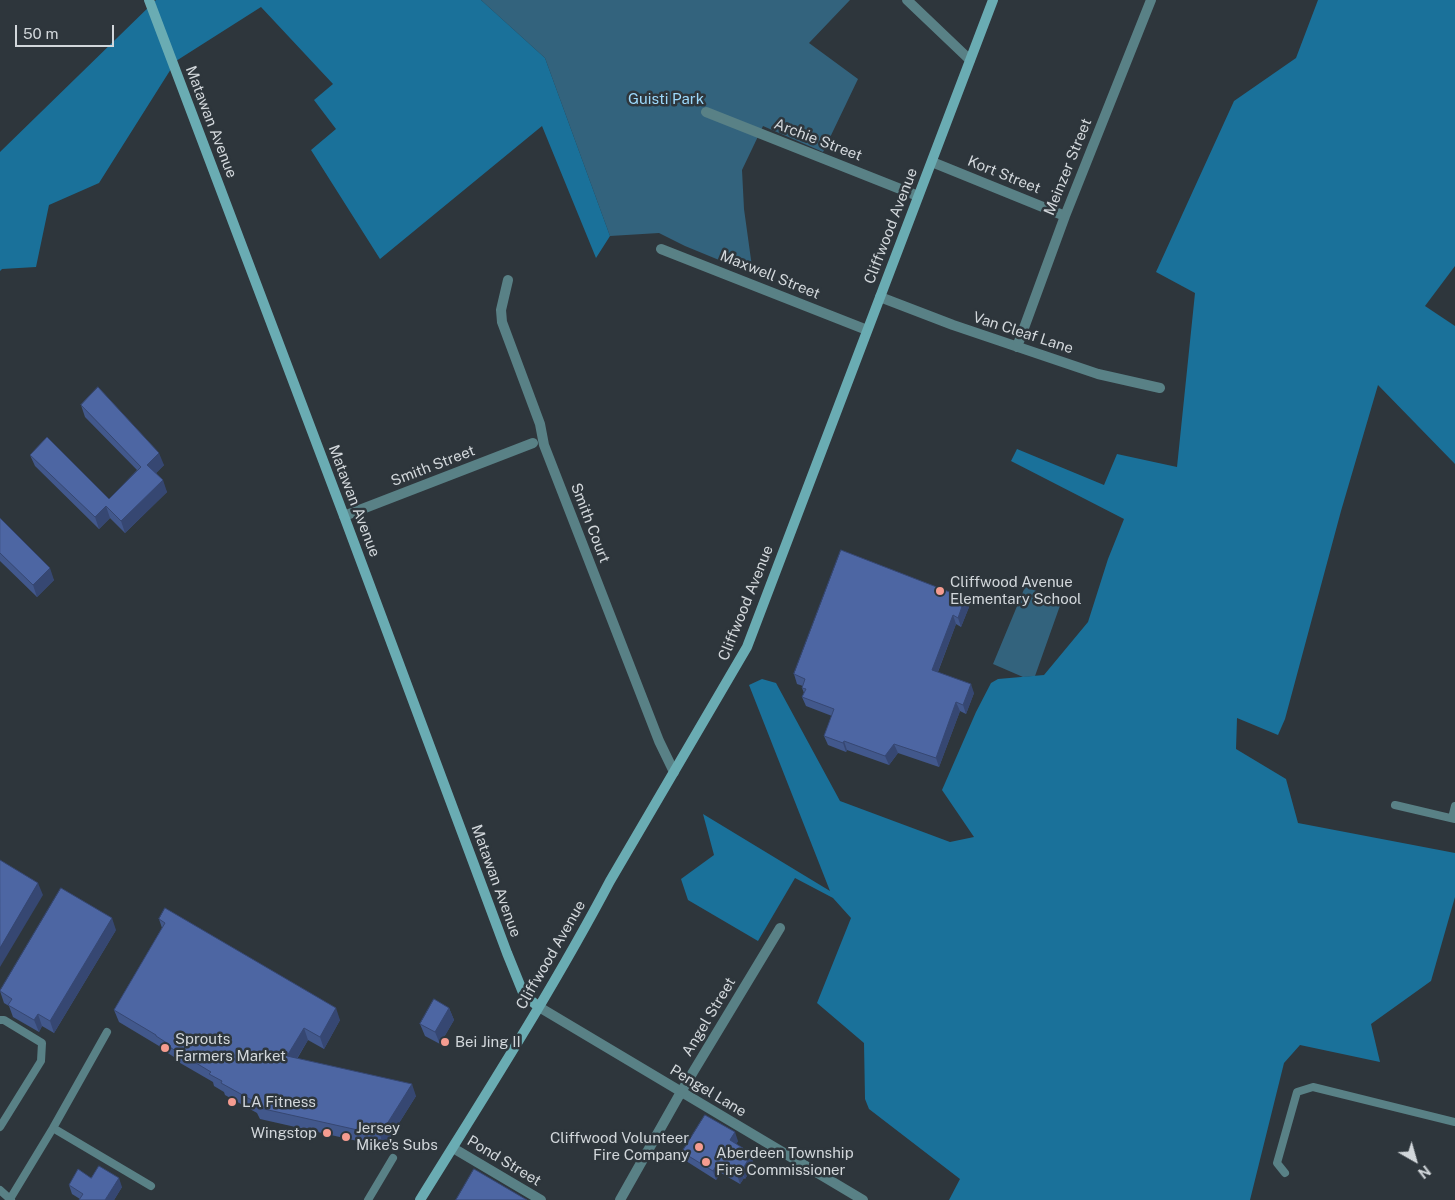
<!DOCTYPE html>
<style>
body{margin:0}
#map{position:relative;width:1455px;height:1200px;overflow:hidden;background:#2e363c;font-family:"Public Sans",sans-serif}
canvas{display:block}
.north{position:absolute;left:1390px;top:1135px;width:50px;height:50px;-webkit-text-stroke:4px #2e363c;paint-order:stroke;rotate:142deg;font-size:14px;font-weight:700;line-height:20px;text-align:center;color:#d2d7db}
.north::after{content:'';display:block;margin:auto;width:18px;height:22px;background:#d2d7db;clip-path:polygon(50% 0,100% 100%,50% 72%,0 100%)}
.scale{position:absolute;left:15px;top:25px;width:99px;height:22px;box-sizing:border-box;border:2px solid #d2d7db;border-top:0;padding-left:6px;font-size:15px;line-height:18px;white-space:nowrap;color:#d2d7db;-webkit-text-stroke:4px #2e363c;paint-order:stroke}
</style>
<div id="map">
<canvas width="1455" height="1200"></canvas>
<div class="north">N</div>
<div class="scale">50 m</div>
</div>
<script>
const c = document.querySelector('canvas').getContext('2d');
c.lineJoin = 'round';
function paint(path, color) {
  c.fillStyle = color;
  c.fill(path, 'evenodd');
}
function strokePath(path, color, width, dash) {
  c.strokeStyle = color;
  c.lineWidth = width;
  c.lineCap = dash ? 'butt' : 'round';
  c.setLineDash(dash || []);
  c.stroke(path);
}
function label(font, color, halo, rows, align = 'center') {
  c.font = font + ' "Public Sans",sans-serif';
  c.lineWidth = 5;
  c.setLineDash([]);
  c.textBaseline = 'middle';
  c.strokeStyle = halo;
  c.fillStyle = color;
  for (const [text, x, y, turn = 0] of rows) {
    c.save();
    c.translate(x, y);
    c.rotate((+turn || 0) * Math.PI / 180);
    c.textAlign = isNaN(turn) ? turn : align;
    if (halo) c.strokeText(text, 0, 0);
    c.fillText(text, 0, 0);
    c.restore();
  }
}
const green = new Path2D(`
 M481 0H850L809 43 858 79 823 152 763 126 742 170 744 209 753 274 685 246 659 233 610 236 545 58Z
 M1025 587 1062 600 1035 676 1023 677 993 664Z`);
const forest = new Path2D(`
 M156 0H481L545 58 610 236 596 258 542 126 380 259 311 150 336 129 314 100 333 84 261 7 176 61 99 183 49 205 36 267 2 269 0 271V152Z
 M1318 0H1455V266L1425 306 1455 326V464L1378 385 1341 511 1285 719 1278 735 1237 718 1236 749 1286 779 1298 823 1455 853V897L1431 981 1371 1024 1380 1062 1300 1045 1284 1063 1250 1200H949L960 1179 869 1109 865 1099 864 1043 817 1003 851 918 833 898 795 878 758 941 688 900 681 879 714 855 703 814 830 891 749 685 762 679 776 683 840 801 950 842 974 837 942 790 976 712 991 683 998 679 1044 675 1088 622 1108 559 1124 519 1011 461 1017 449 1104 485 1117 454 1177 467 1195 293 1156 272 1234 101 1296 58Z`);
const lane = new Path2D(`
 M1395 805 1455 819
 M1452 818 1455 806
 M0 1020H4L42 1043 41 1061 0 1127
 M53 1128 151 1186
 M1285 1173 1277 1163 1297 1092 1313 1087 1455 1122
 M0 1190 11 1200
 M10 1199 53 1128 107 1032
 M368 1200 393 1158`);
const street = new Path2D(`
 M907 0 970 60
 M706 112 918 196
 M932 162 1065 216
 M661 249 867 330
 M508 280 501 310 502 322 540 424 544 445 659 741 674 772
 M880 297 953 325 1098 374 1160 388
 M1017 347 1065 216 1151 0
 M344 516 533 443
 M539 1007 863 1200
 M453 1148 541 1200
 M620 1200 681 1092 780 928`);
const secondary = new Path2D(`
 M149 0 344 516 507 953 524 995 539 1007
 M420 1200C485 1095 552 991 610 881L747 647 993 0`);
const wall = new Path2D(`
 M81 405 164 465 156 473 167 492 125 533 110 518 99 529 35 466 30 455 109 499 137 470 85 417Z
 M0 518 54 580 37 597 0 561Z
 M965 598 969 607 961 627 956 624 938 672 974 693 966 714 960 711 939 767 898 753 889 765 847 750 846 752 828 745 824 736 832 716 806 706 802 697 804 693 802 688 803 686 797 684 794 674Z
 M159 919 340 1020 324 1049 308 1040 297 1059 416 1096 384 1147 260 1119 257 1113 225 1095 224 1092 214 1086 213 1082 175 1060 174 1057 160 1048 159 1046 119 1022 114 1010 162 928Z
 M116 930 54 1033 42 1026 39 1032 13 1017 9 1006 4 1003 0 991Z
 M449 1008 454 1020 440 1044 425 1036 420 1024Z
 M738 1141 736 1144 749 1152 754 1164 745 1179 744 1178 740 1184 721 1173 716 1180 686 1161 682 1152Z
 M91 1178 122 1187 114 1200H79L80 1199 72 1194 69 1185Z`);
const shadedWall = new Path2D(`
 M159 453 164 465 152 477 147 465Z
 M163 480 167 492 125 533 121 521Z
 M106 506 110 518 99 529 95 517Z
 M50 568 54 580 37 597 33 585Z
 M965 598 969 607 961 627 958 618Z
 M953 615 956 624 935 679 932 670Z
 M971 684 974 693 966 714 963 705Z
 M956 702 960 711 939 767 936 758Z
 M844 741 847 750 846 752 843 743Z
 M894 744 898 753 889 765 885 756Z
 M38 883 43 895 0 967V948Z
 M112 918 116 930 54 1033 50 1021Z
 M336 1008 340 1020 324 1049 320 1037Z
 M449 1008 454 1020 440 1044 435 1032Z
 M38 1014 42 1026 39 1032 34 1020Z
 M304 1028 308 1040 291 1068 287 1056Z
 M412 1084 416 1096 384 1147 380 1135Z
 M735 1132 738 1141 733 1149 730 1140Z
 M749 1152 754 1164 745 1179 742 1170Z
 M717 1164 721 1173 716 1180 713 1171Z
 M740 1169 744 1178 740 1184 737 1175Z
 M119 1178 122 1187 114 1200H105Z`);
const building = new Path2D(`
 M98 387 159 453 147 465 163 480 121 521 106 506 95 517 30 455 47 437 109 499 141 467 81 405Z
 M0 518 50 568 33 585 0 553Z
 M841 550 965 598 958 618 953 615 932 670 971 684 963 705 956 702 936 758 894 744 885 756 844 741 843 743 824 736 834 709 802 697 806 689 802 688 805 679 794 674Z
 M0 860 38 883 0 948Z
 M61 888 112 918 50 1021 38 1014 34 1020 8 1005 12 999 0 991Z
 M165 908 336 1008 320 1037 304 1028 287 1056 412 1084 380 1135 255 1107 257 1103 221 1083 222 1081 209 1074 211 1072 171 1048 170 1045 156 1036V1035L114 1010 165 923 159 919Z
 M434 999 449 1008 435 1032 420 1024Z
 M705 1115 735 1132 730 1140 749 1152 748 1154 751 1155 742 1170 740 1169 737 1175 717 1164 713 1171 682 1152Z
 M99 1166 119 1178 105 1200H79L83 1194 69 1185 78 1169 91 1178Z
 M474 1169 527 1200H456Z`);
const markers = [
 [940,591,5,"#f59c90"],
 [445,1042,5,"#f59c90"],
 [165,1048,5,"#f59c90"],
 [232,1102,5,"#f59c90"],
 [327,1133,5,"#f59c90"],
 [346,1137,5,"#f59c90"],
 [699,1147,5,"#f59c90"],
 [706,1162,5,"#f59c90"]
];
const parkNames = [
 ["Guisti Park",666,99]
];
const streetNames = [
 ["Matawan Avenue",211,122,69],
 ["Archie Street",818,140,21],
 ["Meinzer Street",1068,167,-68],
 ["Kort Street",1004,175,22],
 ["Cliffwood Avenue",891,226,-69],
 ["Maxwell Street",770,275,22],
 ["Van Cleaf Lane",1023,333,18],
 ["Smith Street",433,466,-21],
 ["Matawan Avenue",354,501,69],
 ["Smith Court",590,523,69],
 ["Cliffwood Avenue",746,603,-68],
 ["Matawan Avenue",496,881,70],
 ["Cliffwood Avenue",551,955,-60],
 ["Angel Street",709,1017,-59],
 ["Pengel Lane",708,1091,31],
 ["Pond Street",504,1161,31]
];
const poiNames = [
 ["Cliffwood Avenue",950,582],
 ["Elementary School",950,599],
 ["Sprouts",175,1039],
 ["Farmers Market",175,1056],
 ["Bei Jing II",455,1042],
 ["LA Fitness",242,1102],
 ["Jersey",356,1128],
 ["Mike's Subs",356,1145],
 ["Wingstop",317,1133,"right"],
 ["Cliffwood Volunteer",689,1138,"right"],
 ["Fire Company",689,1155,"right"],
 ["Aberdeen Township",716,1153],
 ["Fire Commissioner",716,1170]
];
paint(green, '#33637d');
paint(forest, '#1a719a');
strokePath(lane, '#598186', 8);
strokePath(street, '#598186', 10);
strokePath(secondary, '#6aacb3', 10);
paint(wall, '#42588c');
paint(shadedWall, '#364772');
paint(building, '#4d66a3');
strokePath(building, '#364772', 1);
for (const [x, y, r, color] of markers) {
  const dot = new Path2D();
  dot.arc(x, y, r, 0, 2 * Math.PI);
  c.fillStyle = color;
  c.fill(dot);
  strokePath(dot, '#2e363c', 2);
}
label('15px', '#9dd9fc', '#2e363c', parkNames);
label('15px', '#d2d7db', '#2e363c', streetNames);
label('15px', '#d2d7db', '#2e363c', poiNames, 'left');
</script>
